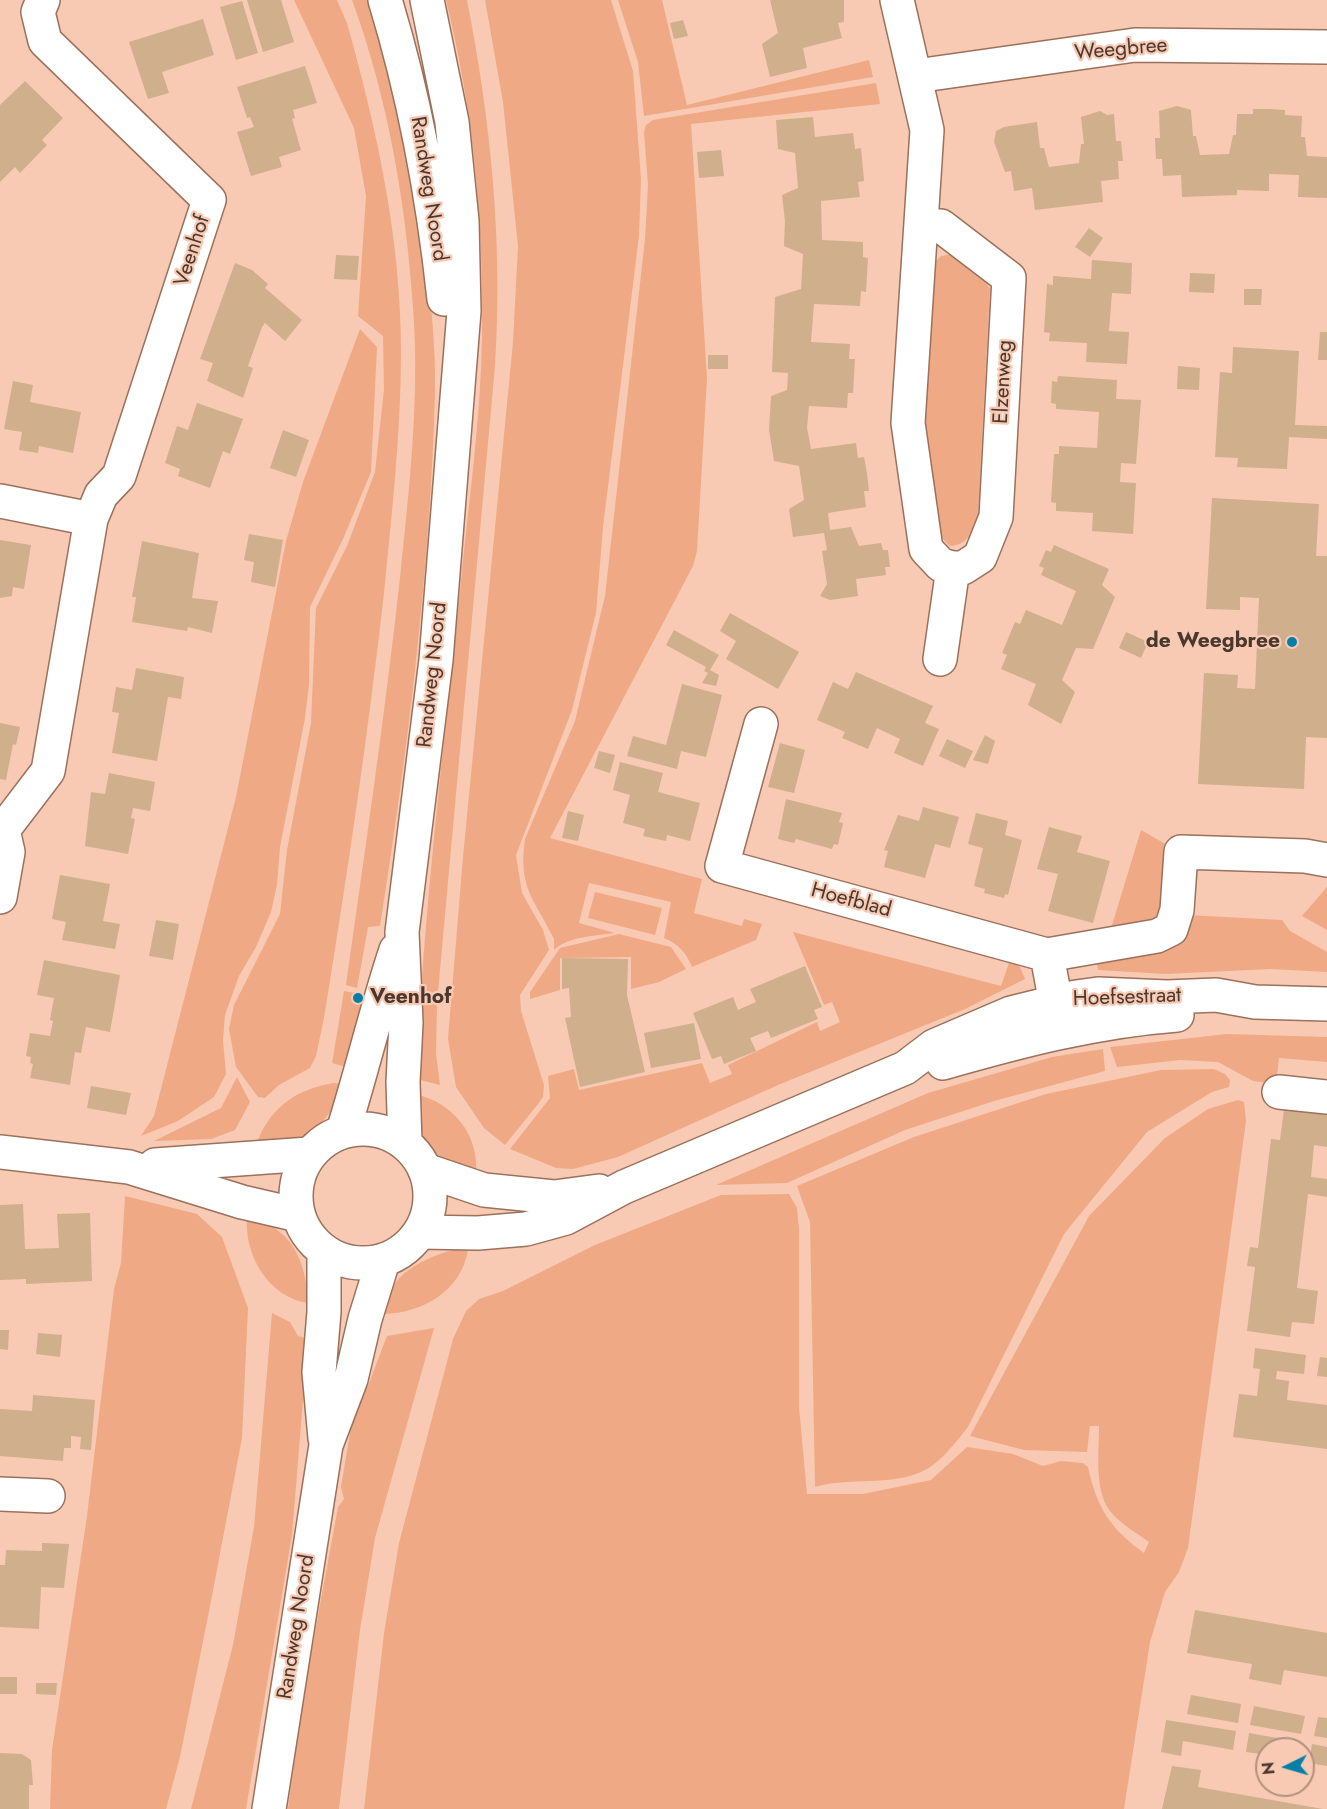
<!DOCTYPE html>
<style>
body{margin:0}
#map{position:relative;width:1327px;height:1809px;overflow:hidden;background:#f8cab3;font-family:Jost,sans-serif}
canvas{display:block}
.north{position:absolute;left:1255px;top:1737px;width:60px;height:60px;box-sizing:border-box;background:#f8cab3;border:2px solid #b2907e;border-radius:50%;rotate:265deg;font-size:16px;font-weight:700;line-height:24px;text-align:center;color:#4a382f}
.north::after{content:'';display:block;margin:auto;width:21px;height:27px;background:#057fa6;clip-path:polygon(50% 0,100% 100%,50% 72%,0 100%)}
</style>
<div id="map">
<canvas width="1327" height="1809"></canvas>
<div class="north">N</div>
</div>
<script>
const c = document.querySelector('canvas').getContext('2d');
c.lineJoin = 'round';
function paint(path, color) {
  c.fillStyle = color;
  c.fill(path, 'evenodd');
}
function strokePath(path, color, width, dash) {
  c.strokeStyle = color;
  c.lineWidth = width;
  c.lineCap = dash ? 'butt' : 'round';
  c.setLineDash(dash || []);
  c.stroke(path);
}
function label(font, color, halo, rows, align = 'center') {
  c.font = font + ' Jost,sans-serif';
  c.lineWidth = 4.5;
  c.setLineDash([]);
  c.textBaseline = 'middle';
  c.strokeStyle = halo;
  c.fillStyle = color;
  for (const [text, x, y, turn = 0] of rows) {
    c.save();
    c.translate(x, y);
    c.rotate((+turn || 0) * Math.PI / 180);
    c.textAlign = isNaN(turn) ? turn : align;
    if (halo) c.strokeText(text, 0, 0);
    c.fillText(text, 0, 0);
    c.restore();
  }
}
const green = new Path2D(`
 M294 0H337L347 23C377 130 401 239 401 351 401 432 392 512 384 593 368 735 347 877 324 1018L316 1056 310 1068 279 1085 265 1098 258 1097 236 1067 229 1029 234 1005 280 914 287 850 311 723 316 608 347 546 375 472 384 389 383 336 358 316 366 196 354 128Z
 M352 0H370C393 81 417 163 425 247 430 294 436 346 435 393 430 571 408 750 380 926L368 927 357 988 346 985C365 850 385 714 400 578 409 490 420 397 413 308 406 204 388 98 352 0Z
 M446 0H467C491 122 503 242 495 366L437 1003 436 1054 440 1085 416 1079C423 916 443 754 460 591 468 506 481 420 482 335 484 222 473 110 446 0Z
 M485 0H611L633 71 641 179 639 236 603 527 596 613 572 710 516 855 522 893 543 930 549 950 520 995 521 1011 544 1085 543 1097 538 1104 505 1145 484 1128 456 1087 448 1039 463 857 513 342 518 246 503 102Z
 M618 0H662L687 105 869 60 873 77 644 116 638 62Z
 M876 83 880 104 691 124 707 378 697 551 693 566 550 838 702 879 694 913 742 926 744 919 762 924 756 940 692 967C686 952 678 944 664 938L671 902 589 883 579 923 615 933C595 936 569 936 554 950V939C534 898 518 889 525 839L575 721 605 596 645 239 648 185 644 132 646 125 653 120Z
 M952 254 983 276 990 289 978 516C972 531 969 545 950 546L940 536 924 418 934 263 941 256Z
 M360 329 377 347 371 472 343 539 310 607 309 684 305 718 280 847 277 885 271 912 256 947 239 976 225 1015 223 1040 226 1074 214 1097 178 1121 141 1136 154 1116 236 797 286 541 303 482Z
 M1141 830 1169 846V902L1150 925 1109 935Z
 M1327 887V930L1302 916Z
 M595 892 662 908 655 935 588 918Z
 M1187 915 1282 920 1290 931 1327 952V972L1271 969 1165 974 1098 970 1096 955Z
 M793 932 1001 986 1010 960 1020 967 1025 979 965 1009 778 1085 618 1157 573 1169 556 1168 510 1149 550 1098 548 1076 574 1069 579 1090 702 1063 710 1083 732 1074 728 1065 817 1022 820 1031 840 1022 832 1002 824 1005Z
 M619 934 671 947 686 969 659 982 631 989V957L560 958V990L530 999V992L560 948Z
 M344 991 365 995 349 1068 332 1063Z
 M1227 1034 1327 1037V1062L1279 1058 1276 1084 1253 1081 1218 1062 1180 1060 1117 1067 1110 1047Z
 M1103 1049 1105 1071 994 1101 905 1130 787 1183 716 1185 928 1093 1052 1057Z
 M1214 1069 1225 1074 1230 1080 1229 1087 1212 1092 1147 1132 1064 1234 968 1427C955 1443 940 1464 921 1472 891 1486 848 1477 815 1487L810 1222 797 1186 914 1137 1046 1094 1161 1070Z
 M237 1077 250 1102 235 1130 211 1139 154 1141 221 1108Z
 M333 1083 344 1084C329 1128 300 1144 255 1148 268 1109 294 1090 333 1083Z
 M414 1094C454 1102 480 1136 476 1176 424 1151 424 1150 414 1094Z
 M1238 1100 1244 1102 1246 1121 1188 1548 1179 1572 1165 1592 1150 1642 1124 1809H364L384 1633 399 1543 453 1339 466 1311 479 1299 503 1291 595 1245 721 1195 789 1194 797 1208 799 1229V1407L807 1494H863L931 1480 967 1447 1013 1454 1043 1466 1061 1461 1083 1463 1088 1467C1097 1509 1111 1529 1144 1553L1149 1542C1134 1531 1115 1521 1106 1505 1095 1483 1099 1450 1099 1426H1090L1087 1452 1024 1450 970 1436 1089 1216 1165 1138 1208 1109Z
 M125 1196 197 1214 222 1237 248 1308 242 1438 211 1601 180 1757 166 1809H50L52 1750 87 1516 114 1289 121 1263Z
 M247 1217C292 1227 306 1260 308 1303 268 1297 244 1255 247 1217Z
 M459 1248 468 1249C462 1291 422 1313 384 1314 387 1273 424 1258 459 1248Z
 M272 1313 290 1322 298 1336 308 1339 292 1535 246 1809H191L233 1645 254 1527Z
 M434 1328 375 1538 360 1630 339 1809H288L302 1703 338 1507 344 1499 341 1487 354 1409 368 1386 387 1336Z`);
const building = new Path2D(`
 M247 0H281L294 42 263 52Z
 M770 0H844V22L838 23 842 38 803 48 807 68 770 77 762 44 778 33Z
 M242 1 258 53 236 60 220 7Z
 M203 19 214 55 162 72 169 93 148 99 129 42Z
 M683 20 688 36 674 39 670 23Z
 M305 66 317 103 293 110 295 118 292 119 301 150 279 157 282 167 251 176 237 132 254 127 250 117 247 118 237 87Z
 M25 81 63 118 42 140 47 145 20 173 15 167 0 182V105Z
 M1177 106 1191 110 1193 136H1196L1200 155 1229 154 1233 135H1236L1237 114H1253V109H1270L1285 110V115L1302 116 1301 137H1305L1307 156 1327 157V198L1298 197 1299 175 1269 174V191L1237 190V195L1182 197 1181 175 1163 176 1162 159H1156L1155 138H1160L1159 111Z
 M1100 111 1107 115 1114 114 1116 141H1121L1123 161H1118L1119 179 1101 181 1103 202 1035 210 1032 188 1014 191 1011 171 1005 172 994 142 996 131 1004 127 1037 122 1040 148H1044L1049 167 1079 163 1081 144H1084L1081 117Z
 M813 117 815 137 853 133 855 149 861 148 864 181 858 182 860 197 821 201 822 240 863 242V257L868 258 866 292 861 291 860 306 814 304 811 342 850 344 849 359H855L853 393H848L847 408 809 406 807 428 811 449 856 443 858 458 864 457 867 474 869 491H864L866 507 828 513 830 530 851 527 859 546 881 543 883 550H888L890 567H885L886 575 856 579 858 596 830 600 820 596 827 584 822 551 827 550 824 533 793 537 789 509 804 500 799 466 774 461 769 430 771 396 787 390 788 373 772 372 775 297 801 289 803 254 784 246 785 221 782 195 798 188 795 153 778 149 776 120Z
 M721 150 724 176 699 178 697 152Z
 M1089 228 1103 238 1090 257 1075 247Z
 M336 255 359 256 357 280 334 279Z
 M1092 260 1132 263 1131 294 1112 293 1109 331 1129 332 1127 364 1086 362 1087 343 1049 341 1050 333 1044 332 1047 284 1053 285V276L1091 279Z
 M235 263 252 270 268 284 265 288 302 320 285 341 265 323 262 327 248 366 253 368 243 398 207 381 213 363 200 359Z
 M1190 273 1215 274 1214 293 1189 292Z
 M1244 289H1262L1261 305H1244Z
 M1320 332H1327V360H1318Z
 M1233 347 1299 351 1295 425 1327 426V439L1289 437 1287 469 1237 467 1238 458 1215 457 1220 372 1232 373Z
 M708 355H728V369H708Z
 M1178 366 1200 368 1199 390 1177 389Z
 M1058 376 1117 380 1116 399 1141 400 1136 464 1121 463 1120 482 1136 483 1133 534 1092 531 1093 513 1056 511V503L1051 502 1054 454H1059V446L1097 448 1099 412 1056 409V404L1051 403 1052 381 1057 382Z
 M13 381 33 385 30 402 81 412 73 453 39 446 38 453 19 450 22 432 4 429Z
 M197 403 243 419 230 454 223 451 210 488 178 476 180 469 165 463 177 426 188 430Z
 M283 430 309 440 296 477 270 468Z
 M1212 498 1319 504 1316 556H1327V738L1306 737 1304 789 1198 784 1204 673 1238 675 1237 688 1255 689 1259 598 1240 597V610L1206 609Z
 M249 534 283 540 275 587 251 582 254 562 244 560Z
 M0 540 31 545 24 589 13 587 12 596 0 598Z
 M142 541 199 553 192 598 218 601 212 633 188 627 187 631 132 622 136 597H132Z
 M1054 545 1109 569 1102 585 1115 597 1093 649 1076 648 1062 680 1075 692 1061 724 1028 705 1036 684 1001 669 1007 655 1002 653 1015 622 1020 624 1026 610 1062 625 1076 591 1041 575 1044 568 1039 566 1046 550 1051 552Z
 M730 613 799 652 778 689 726 659 736 641 720 631Z
 M674 630 719 655 710 670 719 675 716 686 702 683 708 673 704 671 706 667 666 645Z
 M1126 632 1148 642 1141 658 1119 648Z
 M136 668 184 677 181 699 168 697 157 761 112 753 119 713 112 712 116 687 132 690Z
 M856 672 933 706 925 723 939 729 923 766 894 753 900 739 877 728 868 749 842 738 845 732 817 720 833 682 848 689Z
 M682 684 722 695 706 757 681 751 677 769 627 756 633 736 666 745Z
 M0 723 20 727 16 745 13 744 6 780 0 779Z
 M985 735 995 741 988 764 973 760Z
 M947 739 973 751 965 768 939 756Z
 M780 743 805 750 794 793 768 787Z
 M599 751 615 755 610 773 594 768Z
 M620 762 663 773 658 792 700 803 690 841 667 835 666 841 643 836 645 829 623 823 630 795 613 790Z
 M109 773 155 782 150 811 133 808 131 818 135 819 128 854 85 846 91 792 105 794Z
 M786 799 842 813 839 822 843 823 838 845 834 844 832 849 796 839 794 843 778 839Z
 M923 807 959 817 950 848 935 844 925 878 884 867 888 851 884 850 898 815 919 821Z
 M568 811 584 815 578 841 562 838Z
 M976 813 1008 821 1005 835 1022 840 1008 895 1005 894 1004 898 984 893 985 889 974 886 983 848 968 844Z
 M1049 827 1082 836 1077 852 1110 861 1093 923 1048 911 1058 874 1037 869Z
 M60 875 110 884 103 921 120 924 115 949 62 940 66 922 52 919Z
 M156 920 179 924 173 960 149 956Z
 M562 958 628 959 627 995 645 1072 580 1087 565 1018 571 1017 569 988 562 989Z
 M44 960 120 975 110 1032 86 1027 81 1053 75 1052 70 1085 30 1078 33 1064 30 1063 31 1057 26 1056 30 1033 50 1036 53 1021 50 1020 54 998 37 995Z
 M805 966 822 1007 814 1010 818 1019 771 1038 768 1031 750 1038 756 1051 724 1064 721 1056 712 1059 693 1013 733 997 738 1010 756 1002 750 989Z
 M694 1023 701 1059 651 1068 644 1033Z
 M91 1086 131 1093 126 1115 87 1108Z
 M1284 1109 1327 1114V1147L1314 1145 1311 1177 1327 1179V1197L1308 1194 1297 1288 1318 1291 1314 1324 1292 1322 1290 1337 1247 1331 1255 1267 1247 1266 1250 1247 1258 1248 1271 1139 1280 1140Z
 M23 1204 25 1249 59 1248 57 1214 90 1213 92 1281 26 1284V1279L0 1280V1205Z
 M0 1330H9L8 1350 0 1349Z
 M38 1333 62 1335 60 1357 36 1354Z
 M1255 1348 1306 1355 1304 1374 1277 1371 1276 1379 1289 1381 1287 1400 1327 1405V1449L1233 1437 1239 1394 1257 1396 1260 1369 1253 1368Z
 M1320 1357 1327 1358V1377L1317 1376Z
 M33 1395 95 1400 91 1450 80 1449 81 1437 71 1436V1448H64L63 1461 0 1456V1409L32 1411Z
 M42 1543 69 1544 64 1588 41 1587 39 1629 0 1627V1565H5L6 1550 42 1551Z
 M1195 1610 1327 1633V1677L1284 1670 1281 1685 1249 1679 1252 1664 1187 1653Z
 M0 1677H17V1694H0Z
 M36 1683H57L56 1695 36 1694Z
 M1191 1695 1241 1704 1238 1723 1187 1714Z
 M1254 1706 1305 1716 1301 1734 1250 1725Z
 M1318 1717 1327 1718V1738L1314 1736Z
 M1166 1720 1236 1731 1233 1750 1183 1741 1181 1756 1161 1752Z
 M1249 1733 1300 1742 1299 1749H1267V1755L1246 1752Z
 M1312 1744 1327 1747V1766L1309 1763Z
 M0 1753 22 1754 31 1760 33 1785H29V1809H0Z
 M1172 1766 1201 1770 1198 1787 1323 1809H1162Z`);
const minor = new Path2D(`
 M897 0 927 130 908 423 926 549 941 565 953 568H963L980 557 996 517 1009 278 941 226 921 225
 M916 76 1135 45 1327 47
 M0 501 91 519
 M940 659 953 568
 M761 724 722 866 1047 955 1061 1031
 M0 897 8 852 3 830 48 771 91 519 101 495 119 476 209 200 45 41 38 12 43 0
 M1047 955 1157 936 1171 929 1177 910 1181 852 1305 856 1327 860
 M943 1063C1020 1041 1096 1021 1177 1015
 M1279 1092 1327 1097
 M0 1152 129 1167 242 1202 298 1215
 M155 1165 309 1154
 M425 1170 484 1190 554 1197 599 1191
 M420 1232 478 1233 526 1229 566 1218 624 1187 905 1068 934 1046 1011 1013 1076 997 1098 994 1167 997 1216 995 1255 1002 1327 1004
 M0 1494 48 1496`);
const major = new Path2D(`
 M385 0C415 98 433 197 444 299
 M296 1196a67 67 0 1 1 134 0a67 67 0 1 1-134 0Z
 M343 1131C362 1071 376 1010 396 950
 M405 1143 403 1082 406 1023 402 932 436 660 464 311 462 221 452 122 427 0
 M324 1251V1312L319 1372 325 1438
 M269 1809 326 1445 351 1379 365 1319 383 1261`);
const markers = [
 [1292,642,6,"#057fa6"],
 [358,998,6,"#057fa6"]
];
const streetNames = [
 ["Weegbree",1121,50,-5],
 ["Randweg Noord",428,189,81],
 ["Veenhof",193,251,-72],
 ["Elzenweg",1004,382,-87],
 ["Randweg Noord",433,675,-84],
 ["Hoefblad",851,901,15],
 ["Hoefsestraat",1127,998,-2],
 ["Randweg Noord",297,1627,-81]
];
const poiNames = [
 ["de Weegbree",1280,642],
 ["Veenhof",370,998,"left"]
];
paint(green, '#f0a985');
paint(building, '#d0af8c');
strokePath(minor, '#9b715c', 36);
strokePath(major, '#9b715c', 36);
strokePath(minor, '#fff', 33);
strokePath(major, '#fff', 33);
for (const [x, y, r, color] of markers) {
  const dot = new Path2D();
  dot.arc(x, y, r, 0, 2 * Math.PI);
  c.fillStyle = color;
  c.fill(dot);
  strokePath(dot, '#f8cab3', 2);
}
label('21px', '#4a382f', '#f8cab3', streetNames);
label('bold 21px', '#4a382f', '#f8cab3', poiNames, 'right');
</script>
